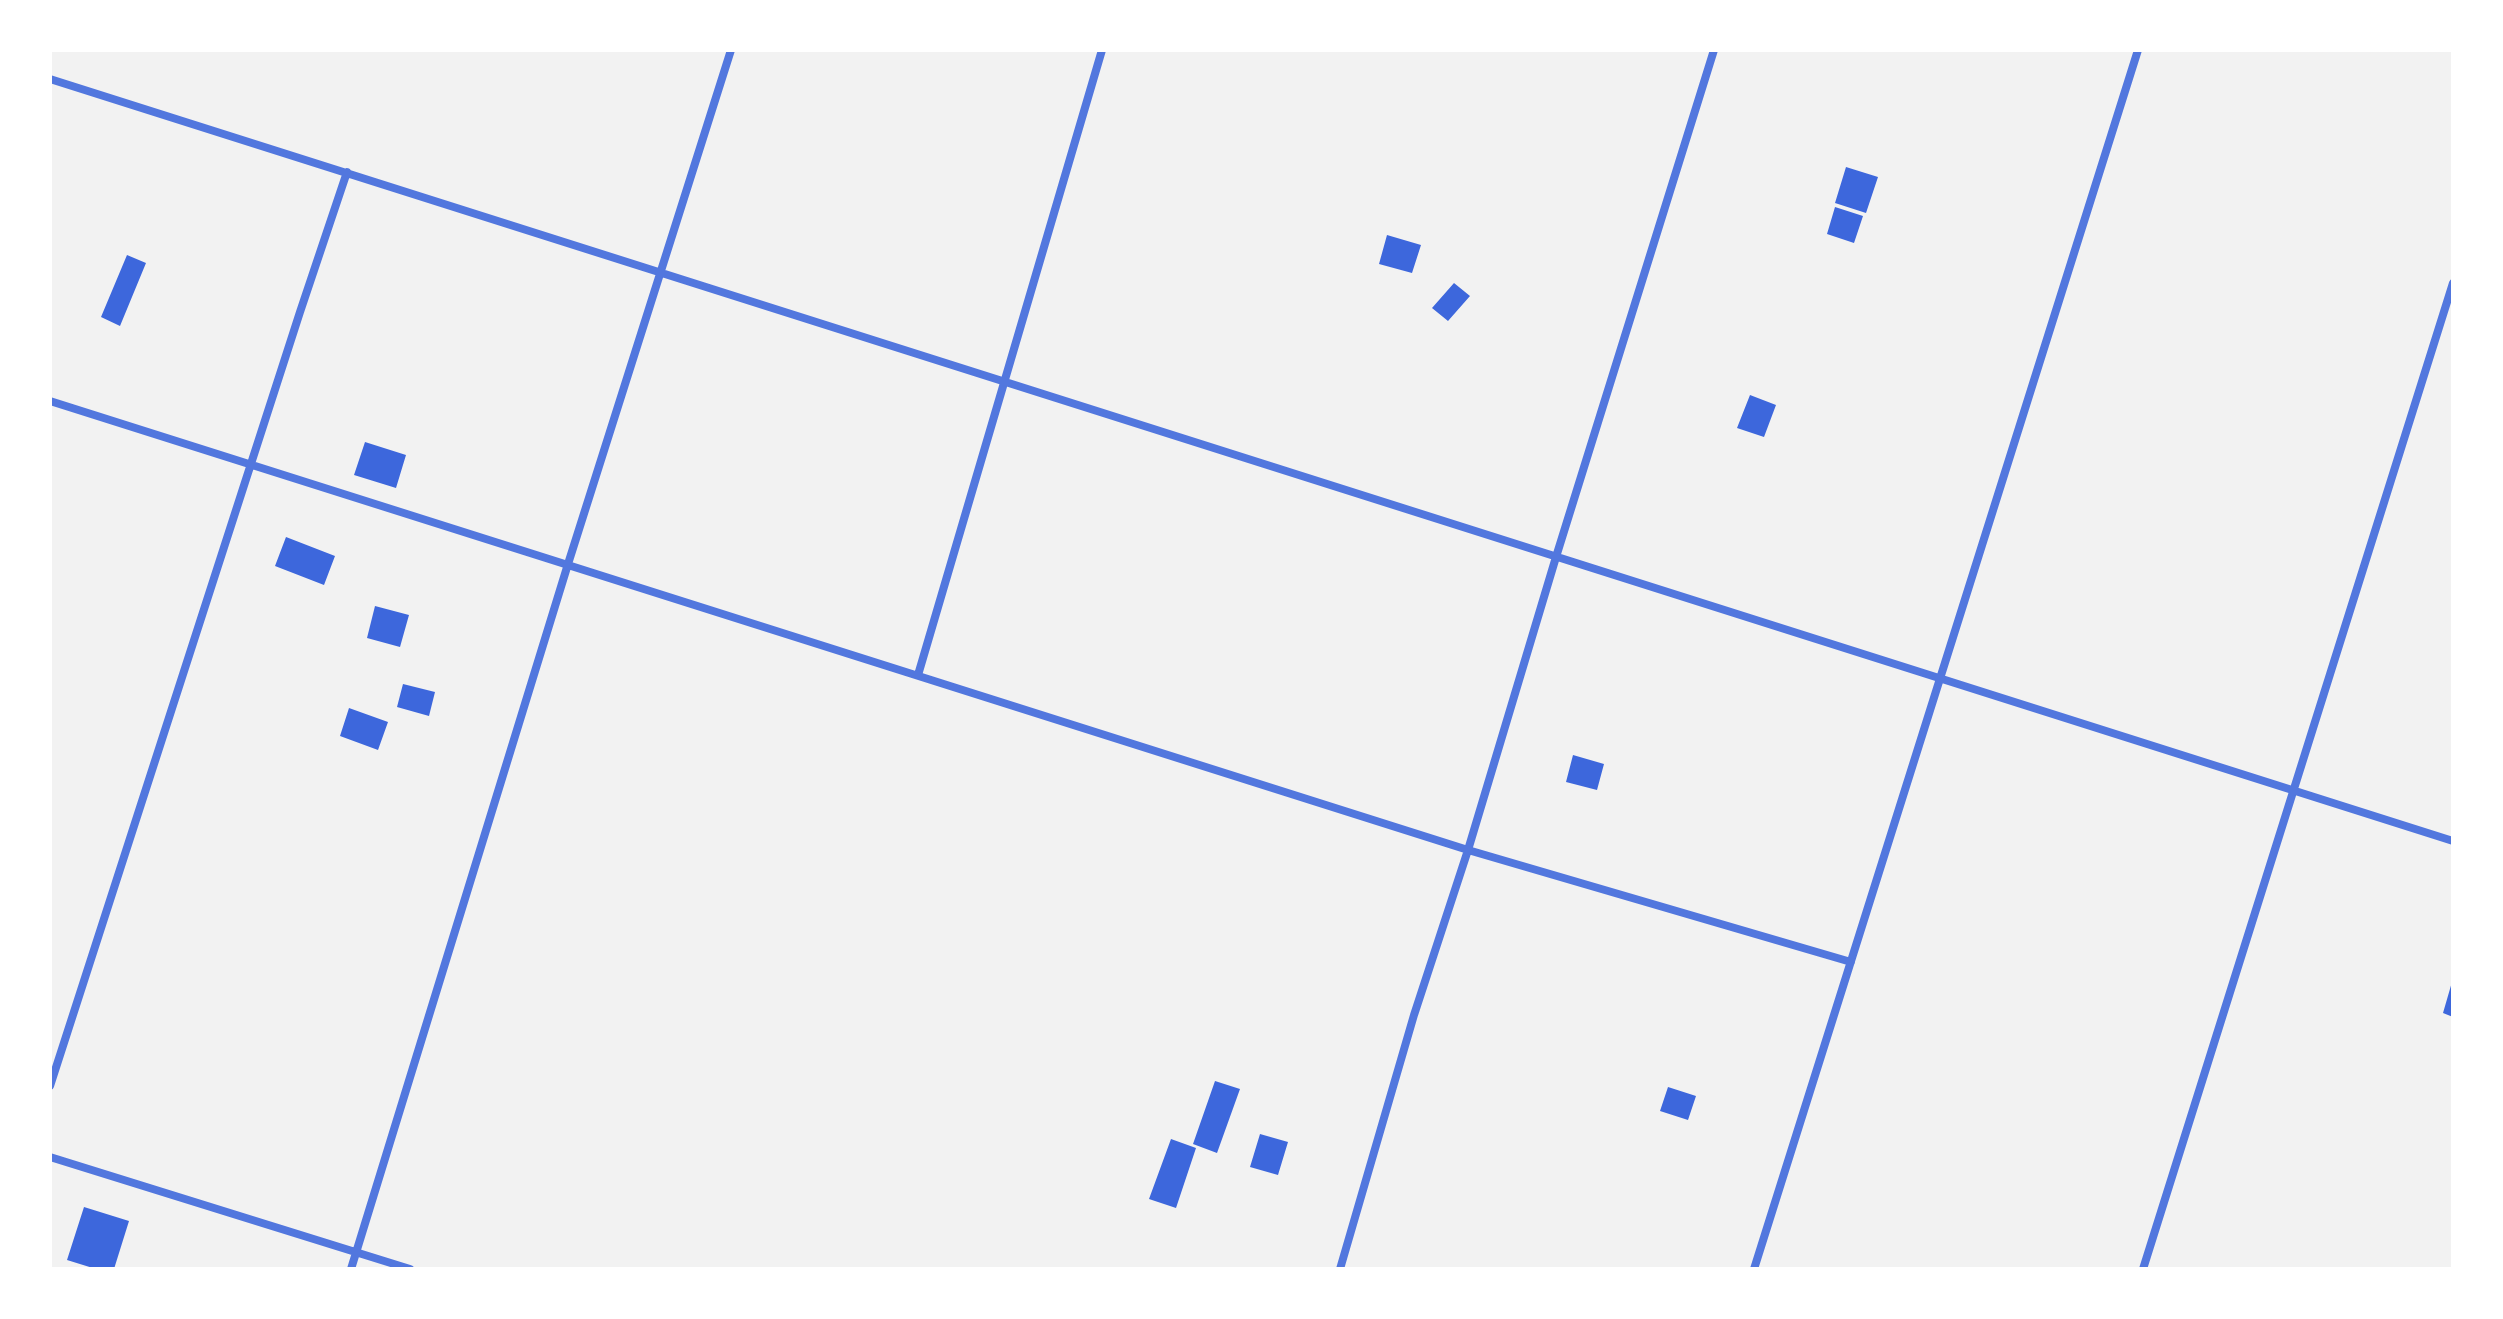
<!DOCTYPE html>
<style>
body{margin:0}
#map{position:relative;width:2503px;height:1319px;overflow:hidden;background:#f2f2f2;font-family:Rubik,sans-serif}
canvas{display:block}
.frame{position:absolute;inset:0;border:52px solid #fff;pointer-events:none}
</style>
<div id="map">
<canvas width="2503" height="1319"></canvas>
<div class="frame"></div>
</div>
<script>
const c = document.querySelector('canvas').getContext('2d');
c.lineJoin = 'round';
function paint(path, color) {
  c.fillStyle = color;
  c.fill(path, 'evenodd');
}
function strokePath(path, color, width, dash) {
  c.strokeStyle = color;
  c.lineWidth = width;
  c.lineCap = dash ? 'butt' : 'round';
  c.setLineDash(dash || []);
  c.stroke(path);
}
const building = new Path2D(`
 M1846 167 1878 177 1866 213 1835 203Z
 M1835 207 1863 216 1854 243 1827 234Z
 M1387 235 1421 245 1412 273 1379 264Z
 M127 255 146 263 120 326 101 317Z
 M1454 283 1470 296 1448 321 1432 308Z
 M1750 395 1776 405 1764 437 1737 428Z
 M365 442 406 455 396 488 354 475Z
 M286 537 335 556 324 585 275 566Z
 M375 606 409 615 400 647 367 638Z
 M403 684 435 692 429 716 397 707Z
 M349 708 388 722 378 750 340 736Z
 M1573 755 1604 764 1597 790 1566 782Z
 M2452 982H2453V1017L2443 1013Z
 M1215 1081 1240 1089 1217 1153 1193 1144Z
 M1668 1087 1696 1096 1688 1120 1660 1111Z
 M1260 1134 1288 1142 1278 1175 1250 1167Z
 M1171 1139 1196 1148 1176 1208 1149 1199Z
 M84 1207 129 1221 114 1269H96L67 1260Z`);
const minor = new Path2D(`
 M50 79 2453 841
 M50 401 1468 850 1851 962
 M918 675 1102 50
 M50 1086 300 312 347 172
 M50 1157 410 1269
 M351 1269 568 564 731 50
 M1340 1269 1414 1015 1468 850 1556 557 1714 50
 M1754 1269 2138 50
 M2143 1269C2246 940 2352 612 2453 283`);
paint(building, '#3d67dc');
strokePath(minor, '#5277de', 8);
</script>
